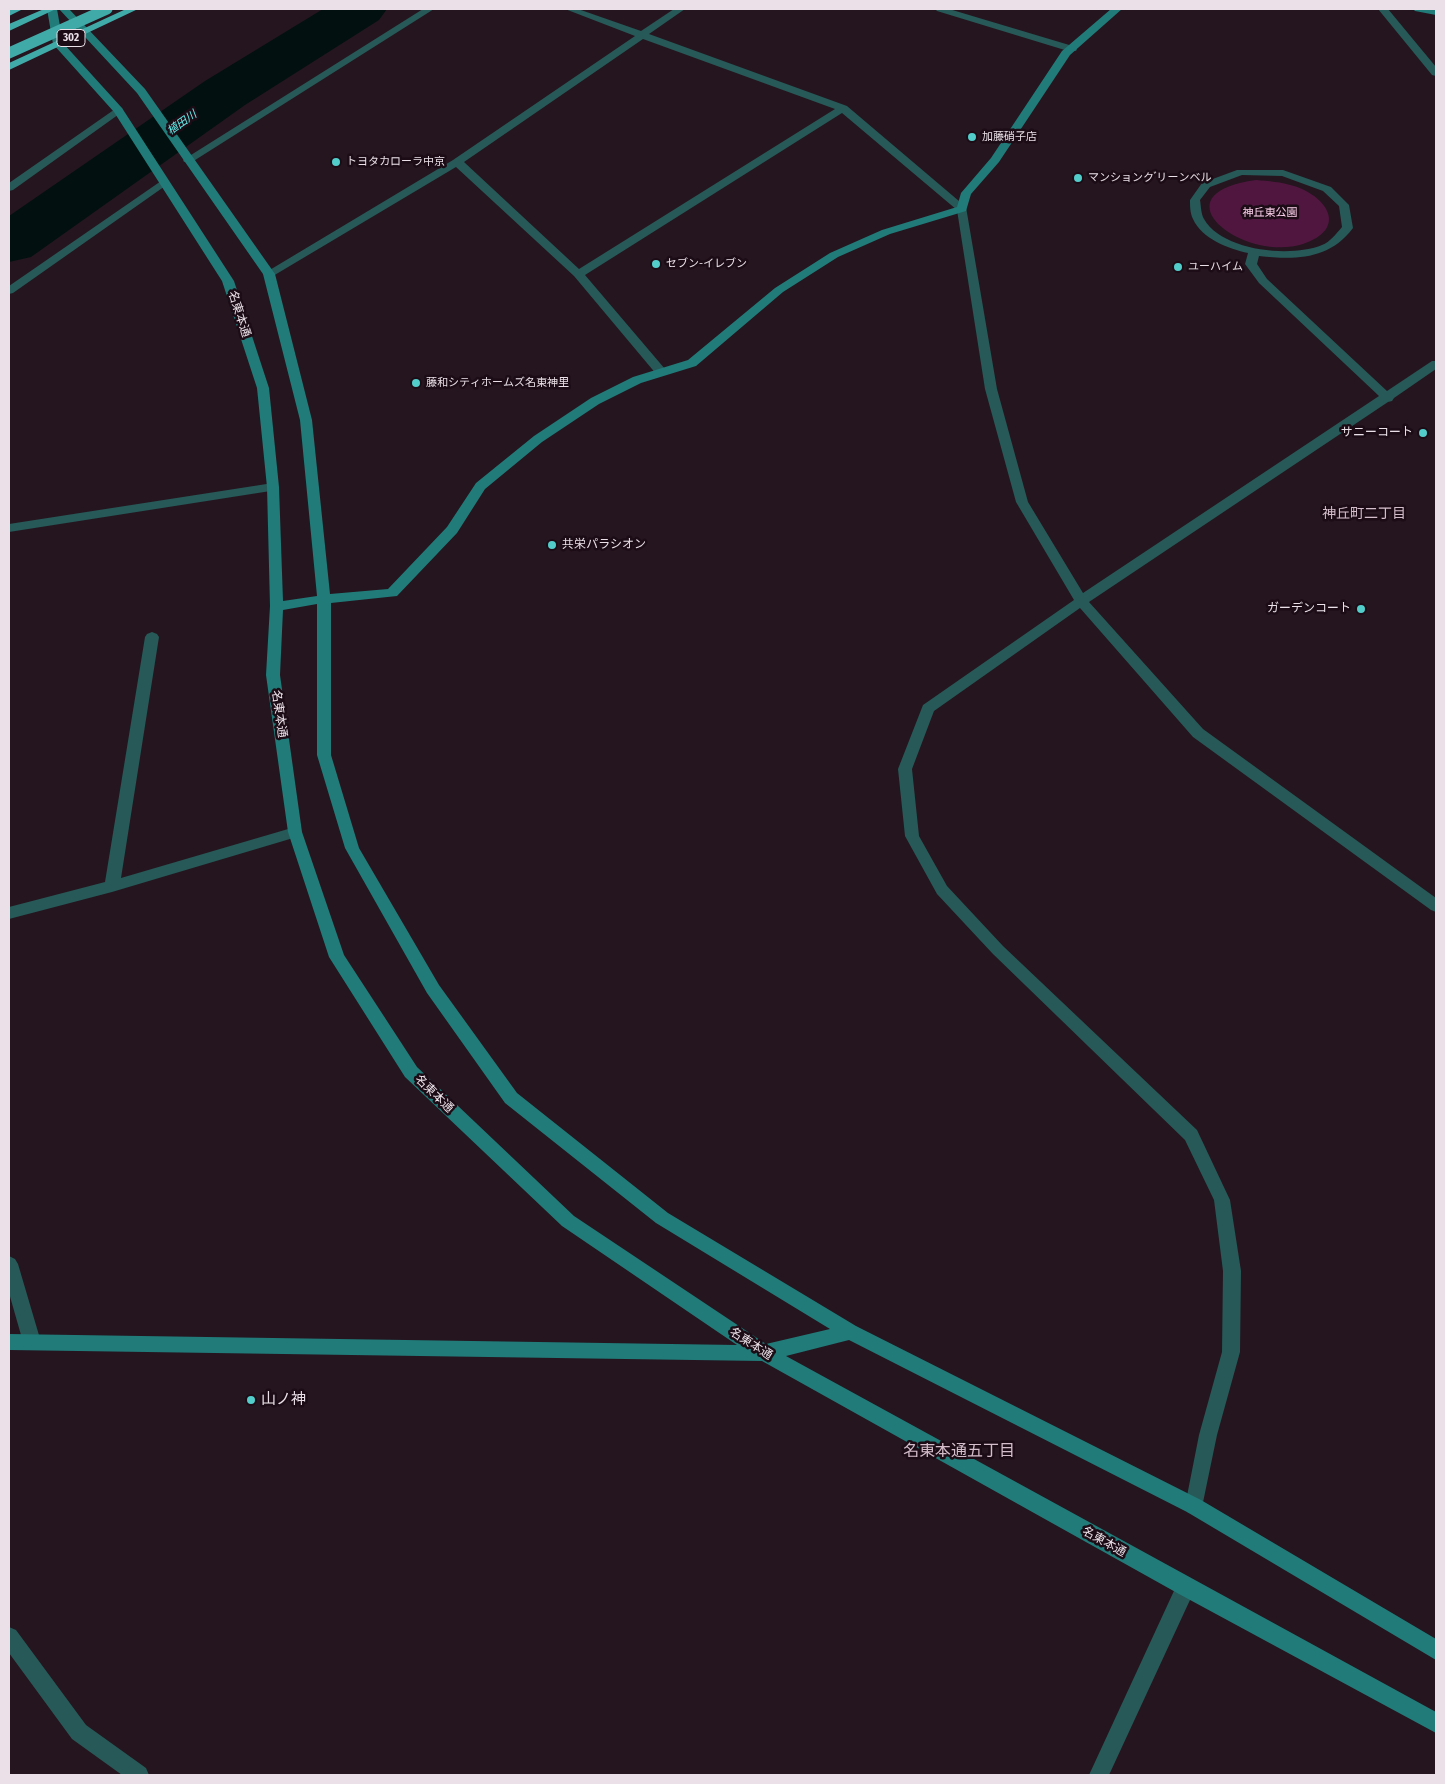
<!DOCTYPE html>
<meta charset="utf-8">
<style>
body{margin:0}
#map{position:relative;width:1445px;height:1784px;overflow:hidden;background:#25151f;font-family:"Fira Sans Condensed",sans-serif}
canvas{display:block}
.frame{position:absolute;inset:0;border:10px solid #ebe0e7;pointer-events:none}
</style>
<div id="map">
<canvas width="1445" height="1784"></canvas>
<div class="frame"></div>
</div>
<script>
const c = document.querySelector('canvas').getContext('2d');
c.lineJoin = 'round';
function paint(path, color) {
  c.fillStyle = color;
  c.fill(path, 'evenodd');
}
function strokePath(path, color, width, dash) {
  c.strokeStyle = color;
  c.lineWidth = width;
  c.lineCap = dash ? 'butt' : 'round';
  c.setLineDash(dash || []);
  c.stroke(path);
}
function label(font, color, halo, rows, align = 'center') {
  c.font = font + ' "Fira Sans Condensed","Noto Sans JP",sans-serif';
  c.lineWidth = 5;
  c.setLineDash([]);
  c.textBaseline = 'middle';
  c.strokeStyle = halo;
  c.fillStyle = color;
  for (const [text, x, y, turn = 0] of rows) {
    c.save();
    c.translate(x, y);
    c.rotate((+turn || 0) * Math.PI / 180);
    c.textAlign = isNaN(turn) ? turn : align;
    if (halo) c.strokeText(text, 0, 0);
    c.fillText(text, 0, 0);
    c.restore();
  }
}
const green = new Path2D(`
 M1256 180C1268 181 1281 182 1294 186 1328 197 1348 229 1303 244 1243 263 1154 194 1256 180Z`);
const river = new Path2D(`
 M323 9H387L379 20 245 105 31 257 9 262V216L205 81Z`);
const street = new Path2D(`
 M423 9H434L192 162H184L183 160Z
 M565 9H578L641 31 674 9H685L649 34 847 106 966 207 997 389 1028 502 1083 593 1379 396 1259 283 1245 264 1248 253C1229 249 1202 239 1193 219 1190 213 1190 206 1190 200L1202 183 1237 170H1283L1331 187 1349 205 1353 228C1329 260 1295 260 1259 256L1257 264 1267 279 1387 391 1432 361H1436V369L1394 398 1392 401 1388 402 1089 602 1203 729 1436 898V912L1431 910 1193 737 1080 608 934 711 912 769 919 836 947 886 1003 946 1197 1130 1230 1200 1241 1271 1240 1352 1217 1435 1201 1512 1194 1515 1187 1512 1185 1506 1199 1435 1222 1352 1223 1271 1214 1200 1185 1140 993 954 937 894 905 836 898 769 923 705 1074 600 1016 502 985 389 957 210 842 113 585 275 665 369 667 372 665 375H657L574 276 456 167 273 276H265L263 274 453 160 635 36ZM643 39 835 109 579 269 464 162ZM1242 175 1282 176 1323 191 1339 206 1342 227C1336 234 1330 242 1322 245 1291 258 1222 251 1204 219 1201 214 1201 206 1200 200L1210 187Z
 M935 9H949L1076 47 1077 49 1076 51H1068L937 11Z
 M1378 9H1388L1436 67V76L1432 75Z
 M118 107 122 108 123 110 122 112 13 190 9 191V183Z
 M164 179 169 182 168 184 13 293 9 294V286Z
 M273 483 279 487 277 490 9 532V524Z
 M152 632 157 634 159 637 121 878 295 827 300 828 302 832 300 836 112 892 9 919V907L105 882 145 637 147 634Z
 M9 1256 15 1259 18 1264 41 1342 38 1348 32 1350 26 1348 23 1342 9 1293Z
 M1186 1578 1193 1580 1196 1587 1109 1775H1089L1179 1580Z
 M9 1627 16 1630 86 1725 146 1768 149 1775H122L72 1739 9 1653Z`);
const secondary = new Path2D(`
 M47 9H57L63 43 122 108 234 281 269 388 279 487 283 601 317 596 300 420 263 274 137 93 59 9H69L145 89 275 274 312 420 330 594 388 589 447 527 476 483 534 436 591 398 633 377 688 360 775 288 830 253 882 230 957 207 961 193 991 158 1062 51 1111 9H1122L1070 55 999 162 971 194 966 211 890 234 838 257 783 292 696 366 641 383 599 404 542 442 485 489 457 533 397 596 331 603V755L359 848 439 985 517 1093 668 1213 856 1326 1201 1500 1436 1639V1660L1187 1512 849 1340 786 1356 1436 1712V1733L1179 1594 762 1361 9 1350V1334L737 1345 562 1226 405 1077 329 957 288 832 266 675 270 606 267 487 257 388 222 281 114 112 53 44ZM317 604V755L345 848 427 993 505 1103 656 1223 830 1329 766 1344 574 1216 417 1067 344 955 302 832 280 675 283 610Z
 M1413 9H1436V15L1415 11Z`);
const highway = new Path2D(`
 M23 9 9 16V10Z
 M44 9H56L9 31V24Z
 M126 9H138L9 70V63Z`);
const highwayBridge = new Path2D(`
 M9 53 107 9`);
const markers = [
 [972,137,5,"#53cdca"],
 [336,162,5,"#53cdca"],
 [1078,178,5,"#53cdca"],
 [656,264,5,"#53cdca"],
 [1178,267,5,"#53cdca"],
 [416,383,5,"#53cdca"],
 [1423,433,5,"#53cdca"],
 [552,545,5,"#53cdca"],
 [1361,609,5,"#53cdca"],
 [251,1400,5,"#53cdca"]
];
const shields = [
 [71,38,28]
];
const shieldNames = [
 ["302",71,38]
];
const farWaternames = [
 ["植田川",182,123,-35]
];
const farPoinames = [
 ["加藤硝子店",982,137],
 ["トヨタカローラ中京",346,162],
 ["マンションク ゙リーンベル",1088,178],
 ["セブン-イレブン",666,264],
 ["ユーハイム",1188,267],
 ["藤和シティホームズ名東神里",426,383]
];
const farParknames = [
 ["神丘東公園",1270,213]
];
const streetNames = [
 ["名東本通",239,314,72],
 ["名東本通",279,714,82],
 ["名東本通",434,1094,44],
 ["名東本通",751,1344,33],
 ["名東本通",1104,1542,29]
];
const poiNames = [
 ["サニーコート",1413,433],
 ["共栄パラシオン",562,545,"left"],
 ["ガーデンコート",1351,609]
];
const neighbourhoodNames = [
 ["神丘町二丁目",1364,514]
];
const nearPoinames = [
 ["山ノ神",261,1400]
];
const nearNeighbourhoodnames = [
 ["名東本通五丁目",959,1452]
];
paint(green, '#511640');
paint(river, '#021110');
paint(street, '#265957');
paint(secondary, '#207b79');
paint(highway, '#40aaa8');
strokePath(highwayBridge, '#40aaa8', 11);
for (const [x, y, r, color] of markers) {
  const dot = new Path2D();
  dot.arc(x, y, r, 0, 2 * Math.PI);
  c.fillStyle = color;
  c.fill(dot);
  strokePath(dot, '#1b0c16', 2);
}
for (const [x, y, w] of shields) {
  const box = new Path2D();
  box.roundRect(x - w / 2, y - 8.5, w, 17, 4);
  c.fillStyle = '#1b0c16';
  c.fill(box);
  strokePath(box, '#ebe0e7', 1);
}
label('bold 11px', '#ebe0e7', null, shieldNames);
label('italic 11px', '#64efec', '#1b0c16', farWaternames);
label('11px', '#ebe0e7', '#1b0c16', farPoinames, 'left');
label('11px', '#fbcfea', '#1b0c16', farParknames);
label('12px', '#ebe0e7', '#1b0c16', streetNames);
label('12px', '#ebe0e7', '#1b0c16', poiNames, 'right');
label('14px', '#d3bdca', '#1b0c16', neighbourhoodNames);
label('15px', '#ebe0e7', '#1b0c16', nearPoinames, 'left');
label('16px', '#d3bdca', '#1b0c16', nearNeighbourhoodnames);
</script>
